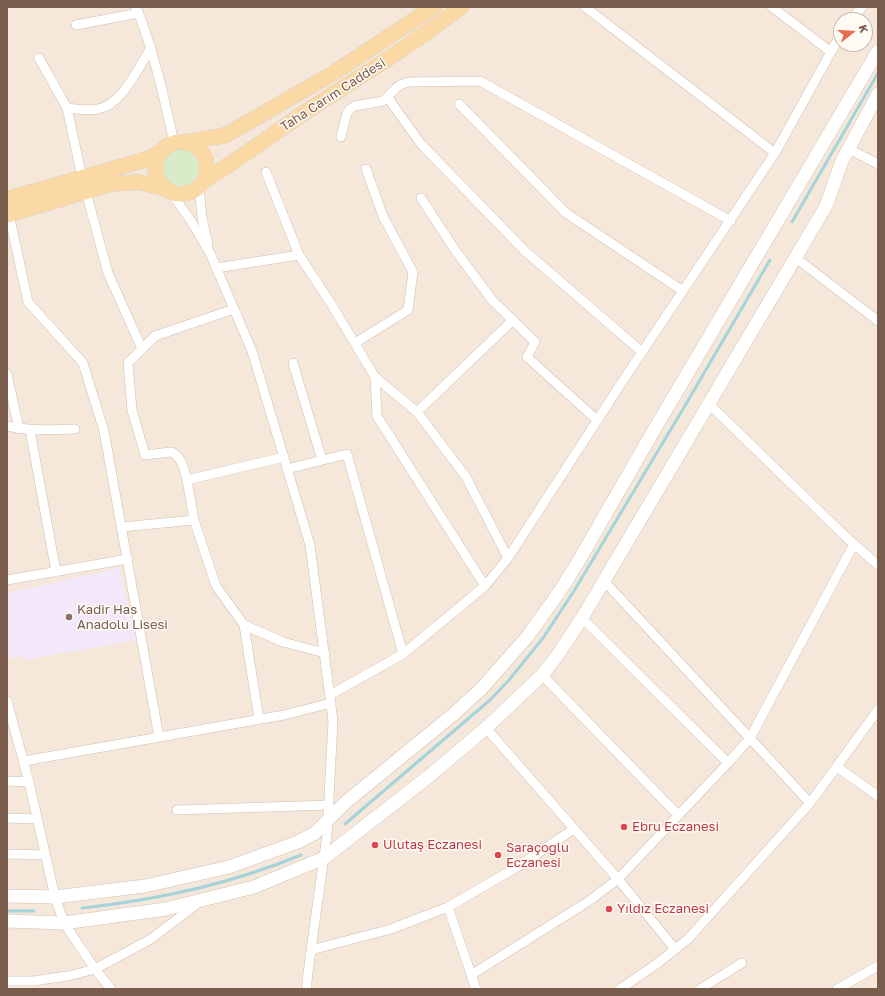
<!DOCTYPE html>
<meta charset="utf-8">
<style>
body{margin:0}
#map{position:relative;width:885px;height:996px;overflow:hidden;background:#fdf6ec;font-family:"Golos Text",sans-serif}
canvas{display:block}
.frame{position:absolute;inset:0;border:8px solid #7a5c4d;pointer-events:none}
.north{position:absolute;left:833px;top:12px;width:40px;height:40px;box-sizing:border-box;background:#fffaf3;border:1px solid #cabbb1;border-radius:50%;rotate:73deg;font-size:11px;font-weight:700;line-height:16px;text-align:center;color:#7a5c4d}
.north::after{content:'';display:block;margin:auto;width:14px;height:18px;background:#e76f51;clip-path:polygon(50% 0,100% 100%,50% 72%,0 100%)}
</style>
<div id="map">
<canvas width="885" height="996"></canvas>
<div class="frame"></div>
<div class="north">K</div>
</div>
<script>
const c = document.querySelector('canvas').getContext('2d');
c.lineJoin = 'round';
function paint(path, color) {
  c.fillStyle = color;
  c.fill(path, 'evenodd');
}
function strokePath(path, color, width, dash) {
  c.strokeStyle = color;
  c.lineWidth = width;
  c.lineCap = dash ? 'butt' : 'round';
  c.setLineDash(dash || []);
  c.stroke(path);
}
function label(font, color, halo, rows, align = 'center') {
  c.font = font + ' "Golos Text",sans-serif';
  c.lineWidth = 3;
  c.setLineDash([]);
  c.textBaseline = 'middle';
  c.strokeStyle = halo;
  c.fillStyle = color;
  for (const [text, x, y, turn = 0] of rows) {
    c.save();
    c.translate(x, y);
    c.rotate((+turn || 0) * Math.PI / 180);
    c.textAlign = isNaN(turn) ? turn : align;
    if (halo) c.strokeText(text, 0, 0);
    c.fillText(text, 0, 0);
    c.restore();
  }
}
const residential = new Path2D(`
 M7 7H878V989H7ZM841 20H865V44H841Z`);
const education = new Path2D(`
 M119 568 137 640 24 660 22 656 7 659V593Z`);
const green = new Path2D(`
 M162 168a19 19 0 1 1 38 0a19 19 0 1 1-38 0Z`);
const stream = new Path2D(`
 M792 222 878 73
 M345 824 490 700 509 680 543 638 574 591 686 404 770 260
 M82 908C157 900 231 884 301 855
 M7 911H34`);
const street = new Path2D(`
 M136 7C154 51 164 97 174 143
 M585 7 775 153
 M772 7 831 52
 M851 20 862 7
 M76 25 139 13
 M39 58 67 108 82 177
 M388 98 421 144 525 251 642 352
 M459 104 566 213 683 291
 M67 108C76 109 88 111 98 109 122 105 138 68 151 48
 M341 137 347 113 350 109 355 106 383 101 396 88 402 84 409 82 480 81 731 221
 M849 149 878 164
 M266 172 299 255 330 302 375 377 417 412 466 477 508 558
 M199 186 202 218 208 244
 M170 191 191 221 210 253 252 351 310 545 333 721 327 835 311 950 307 981V989
 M86 192 108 273 142 349
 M421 198 455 250 492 300 535 342 527 357 597 420
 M9 214 28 302 83 363 104 431 159 737
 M796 258 878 321
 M216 268 299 255
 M355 343 408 310 413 272 383 216 366 169
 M293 363 322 460
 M7 374 19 429
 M375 377 377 416 485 586
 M709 404 847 538 878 565
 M417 412 513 320
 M7 426C30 431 52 430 75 429
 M30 430 56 572
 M287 469 347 454 403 654
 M187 480C184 470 182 456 171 452L145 455 132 410 128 363 155 336 234 309
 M194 520 187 480 284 457
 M122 527 194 520 216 586 244 625 259 719
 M7 580 128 559
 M605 582 810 803
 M582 618 728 763
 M244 625 283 642 325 653
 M542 675 678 815
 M330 695 403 654 485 586 508 558 624 379 775 153 841 34
 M7 701 29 782 55 897 64 923 95 969 111 989
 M486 728 618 879 675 949
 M24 761 284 715 331 703
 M837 767 878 796
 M7 781 29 782
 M177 810 329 805
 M7 818 37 819
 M7 854 45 855
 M448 907 476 989
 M311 950 391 929 448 907 517 867 574 829
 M471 975 589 901 618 879 728 763 750 738 854 544
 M7 981H33L68 976 95 969 151 939 198 903
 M620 989 658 963 688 939 810 803 878 710
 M700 989 742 963
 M837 989 878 966`);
const secondary = new Path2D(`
 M7 896 55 897 145 886 229 867 298 842 315 833 346 802 455 713 482 688 527 637 560 591 578 562 654 430 878 51
 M7 921 64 923 166 909 254 887 324 858 428 777 486 728 542 675 557 656 582 618 826 206 842 161 878 94`);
const primary = new Path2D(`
 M186 142 226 135 332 74 434 7
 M155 168a26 26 0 1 1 52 0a26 26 0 1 1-52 0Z
 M203 181C239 160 272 134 307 111 359 77 412 45 461 7
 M7 199 141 161 159 154
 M7 215 111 184 138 182 165 188`);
const markers = [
 [69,617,4,"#8d6e63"],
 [624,827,4,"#e0444e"],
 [375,845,4,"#e0444e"],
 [498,855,4,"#e0444e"],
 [609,909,4,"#e0444e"]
];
const streetNames = [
 ["Taha Carım Caddesi",333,95,-33]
];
const educationNames = [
 ["Kadir Has",77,610],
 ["Anadolu Lisesi",77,625]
];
const healthNames = [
 ["Ebru Eczanesi",632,827],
 ["Ulutaş Eczanesi",383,845],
 ["Saraçoğlu",506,848],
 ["Eczanesi",506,863],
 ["Yıldız Eczanesi",617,909]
];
paint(residential, '#f5e8da');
paint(education, '#f3e8fa');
paint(green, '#d8ecc9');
strokePath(stream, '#a5d3da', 3);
strokePath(street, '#d1beb0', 10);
strokePath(secondary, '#d6c0b0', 14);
strokePath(primary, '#dad1cd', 16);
strokePath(street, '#fff', 9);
strokePath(secondary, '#fff', 13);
strokePath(primary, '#fbd9a5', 15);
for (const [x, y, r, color] of markers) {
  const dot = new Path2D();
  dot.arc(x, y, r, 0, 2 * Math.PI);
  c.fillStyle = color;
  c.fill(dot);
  strokePath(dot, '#fffaf3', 1.5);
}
label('13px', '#7a5c4d', '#fffaf3', streetNames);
label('13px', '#785e54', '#fffaf3', educationNames, 'left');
label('13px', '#be3a42', '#fffaf3', healthNames, 'left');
</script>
